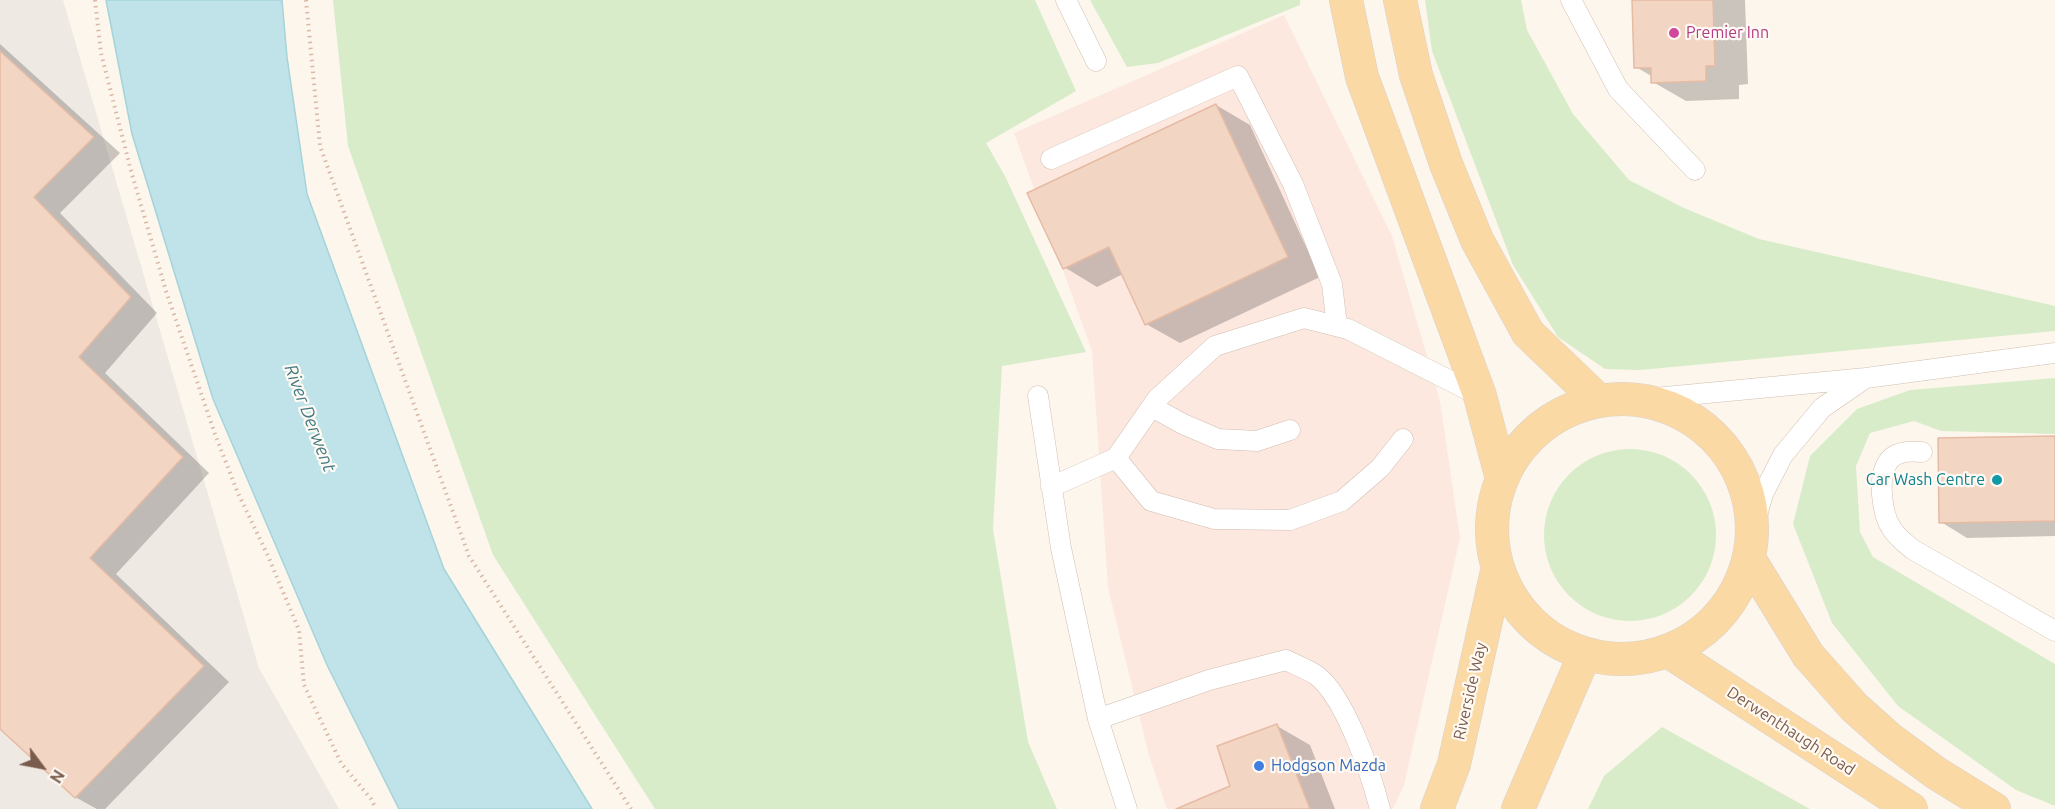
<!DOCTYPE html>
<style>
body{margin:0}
#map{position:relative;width:2055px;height:809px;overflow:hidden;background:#fdf6ec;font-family:Ubuntu,sans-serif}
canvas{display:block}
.north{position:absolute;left:12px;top:737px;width:60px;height:60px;-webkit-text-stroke:4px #fffaf3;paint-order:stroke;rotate:122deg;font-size:16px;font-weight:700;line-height:24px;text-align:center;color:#7a5c4d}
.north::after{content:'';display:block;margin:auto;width:21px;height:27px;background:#7a5c4d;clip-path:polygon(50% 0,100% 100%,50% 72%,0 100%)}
</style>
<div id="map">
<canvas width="2055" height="809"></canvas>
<div class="north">N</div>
</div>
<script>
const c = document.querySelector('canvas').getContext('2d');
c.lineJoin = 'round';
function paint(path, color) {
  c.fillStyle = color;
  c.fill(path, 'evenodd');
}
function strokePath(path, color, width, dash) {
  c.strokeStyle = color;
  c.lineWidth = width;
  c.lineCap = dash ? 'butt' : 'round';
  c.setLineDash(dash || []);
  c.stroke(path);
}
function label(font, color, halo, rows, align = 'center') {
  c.font = font + ' Ubuntu,sans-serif';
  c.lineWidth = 4.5;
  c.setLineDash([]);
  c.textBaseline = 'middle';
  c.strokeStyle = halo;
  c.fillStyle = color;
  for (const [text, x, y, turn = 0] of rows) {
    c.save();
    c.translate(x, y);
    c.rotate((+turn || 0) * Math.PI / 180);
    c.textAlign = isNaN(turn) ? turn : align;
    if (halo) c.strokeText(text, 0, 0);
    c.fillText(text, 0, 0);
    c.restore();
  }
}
const commercial = new Path2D(`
 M1284 15 1392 236 1440 401 1460 538 1404 785 1393 809H1167L1149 756 1108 588 1092 351 1014 133Z`);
const industrial = new Path2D(`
 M0 0H63L259 668 339 809H0Z`);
const green = new Path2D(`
 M333 0H1035L1076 91 986 143 1006 178 1086 352 1002 366 993 529 1028 742 1057 809H655L493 555 348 146Z
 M1090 0H1300V5L1158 63 1127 67Z
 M1425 0H1521L1527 30 1573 114 1629 180 1684 208 1759 239 2055 306V331L1640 370 1605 369 1558 337 1513 265 1432 51Z
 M2055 378V434L1941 431 1914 421 1870 433 1856 466 1860 532 1873 557 2055 664V806L2016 790 1898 706 1832 623 1793 524 1810 456 1857 409 1910 390Z
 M1544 535a86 86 0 1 1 172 0a86 86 0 1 1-172 0Z
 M1662 727 1810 809H1588L1604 776Z`);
const water = new Path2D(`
 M106 0H282L287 57 307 194 444 569 592 809H399L327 665 213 399 132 134Z`);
const shadow = new Path2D(`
 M1634 0H1745L1748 84 1739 85V99L1686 101 1653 82V77L1636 67Z
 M0 44 120 153 60 213 157 313 105 373 209 473 116 574 229 682 105 809H97L75 797 0 727Z
 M1216 105 1250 125 1320 277 1180 343 1146 324 1123 274 1097 287 1064 267Z
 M2055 437V536L1967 538 1941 522Z
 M1277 726 1310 745 1335 809H1180L1232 787Z`);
const building = new Path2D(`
 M1632 0H1713L1715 66H1706V81L1651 83V68H1634Z
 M0 51 94 137 34 197 131 297 79 357 183 457 90 558 204 666 75 798 0 729Z
 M1216 104 1288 257 1145 325 1109 247 1063 269 1027 193Z
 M2055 436V521L1939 523 1938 438Z
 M1277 724 1310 809H1176L1230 786 1217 746Z`);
const path = new Path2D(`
 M95 0 101 53 130 167 166 291 215 434 237 491 268 556 299 630 304 685 341 763 371 799 376 809
 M306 0 320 146 469 556 631 809`);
const lane = new Path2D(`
 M1066 0 1096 61
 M1571 0 1618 89 1695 170
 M1051 159 1238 76 1293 184 1332 284 1337 326
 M1038 396 1061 548 1098 719 1127 809
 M1644 399 1866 378 2055 353
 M1152 407 1183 424 1218 439 1257 441 1290 430
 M1922 452C1911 451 1895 451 1888 462 1877 477 1882 515 1892 529 1897 537 1905 543 1912 549L2055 631
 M1116 458 1151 501 1214 519 1290 520 1342 501 1380 468 1403 439
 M1051 487 1116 458 1157 399 1215 346 1304 318 1348 329 1480 396
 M1755 522 1763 494 1783 455 1822 408 1864 379
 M1098 719 1209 680 1286 660C1296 665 1307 669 1316 675 1345 696 1371 774 1380 809`);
const primary = new Path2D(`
 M1346 0 1362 77 1480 396 1502 479
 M1400 0 1416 75 1446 164 1477 240 1528 333 1598 400
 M1492 529a130 130 0 1 1 260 0a130 130 0 1 1-260 0Z
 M1751 562 1808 655 1854 707 1890 739 1936 773 1994 809
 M1671 653 1911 809
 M1437 809 1454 764 1497 571
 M1518 809 1584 656`);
const markers = [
 [1674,33,6,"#d1479c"],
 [1997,480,6,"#0f9aa8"],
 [1259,766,6,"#3f7fe0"]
];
const hotelNames = [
 ["Premier Inn",1686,33]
];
const cultureNames = [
 ["Car Wash Centre",1985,480]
];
const streetNames = [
 ["Riverside Way",1470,691,-77],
 ["Derwenthaugh Road",1791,731,33]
];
const shopNames = [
 ["Hodgson Mazda",1271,766]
];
const waterNames = [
 ["River Derwent",310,418,69]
];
paint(commercial, '#fde8e0');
paint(industrial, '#efe9e4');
paint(green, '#d8ecc9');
paint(water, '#bfe3e8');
strokePath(water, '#a5d3da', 1.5);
paint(shadow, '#0003');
paint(building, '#f3d5c3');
strokePath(building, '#e6bba3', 1.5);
strokePath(lane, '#d1beb0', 21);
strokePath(primary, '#dad1cd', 34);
strokePath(path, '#d9b8a5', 4, [1.5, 4.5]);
strokePath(lane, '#fff', 20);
strokePath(primary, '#fbd9a5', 33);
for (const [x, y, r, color] of markers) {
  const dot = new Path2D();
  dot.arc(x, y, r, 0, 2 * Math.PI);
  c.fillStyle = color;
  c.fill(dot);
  strokePath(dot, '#fffaf3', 2);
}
label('16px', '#b23c85', '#fffaf3', hotelNames, 'left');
label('16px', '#0d838f', '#fffaf3', cultureNames, 'right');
label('16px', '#7a5c4d', '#fffaf3', streetNames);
label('16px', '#366cbe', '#fffaf3', shopNames, 'left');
label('italic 18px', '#437c86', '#fffaf3', waterNames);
</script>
